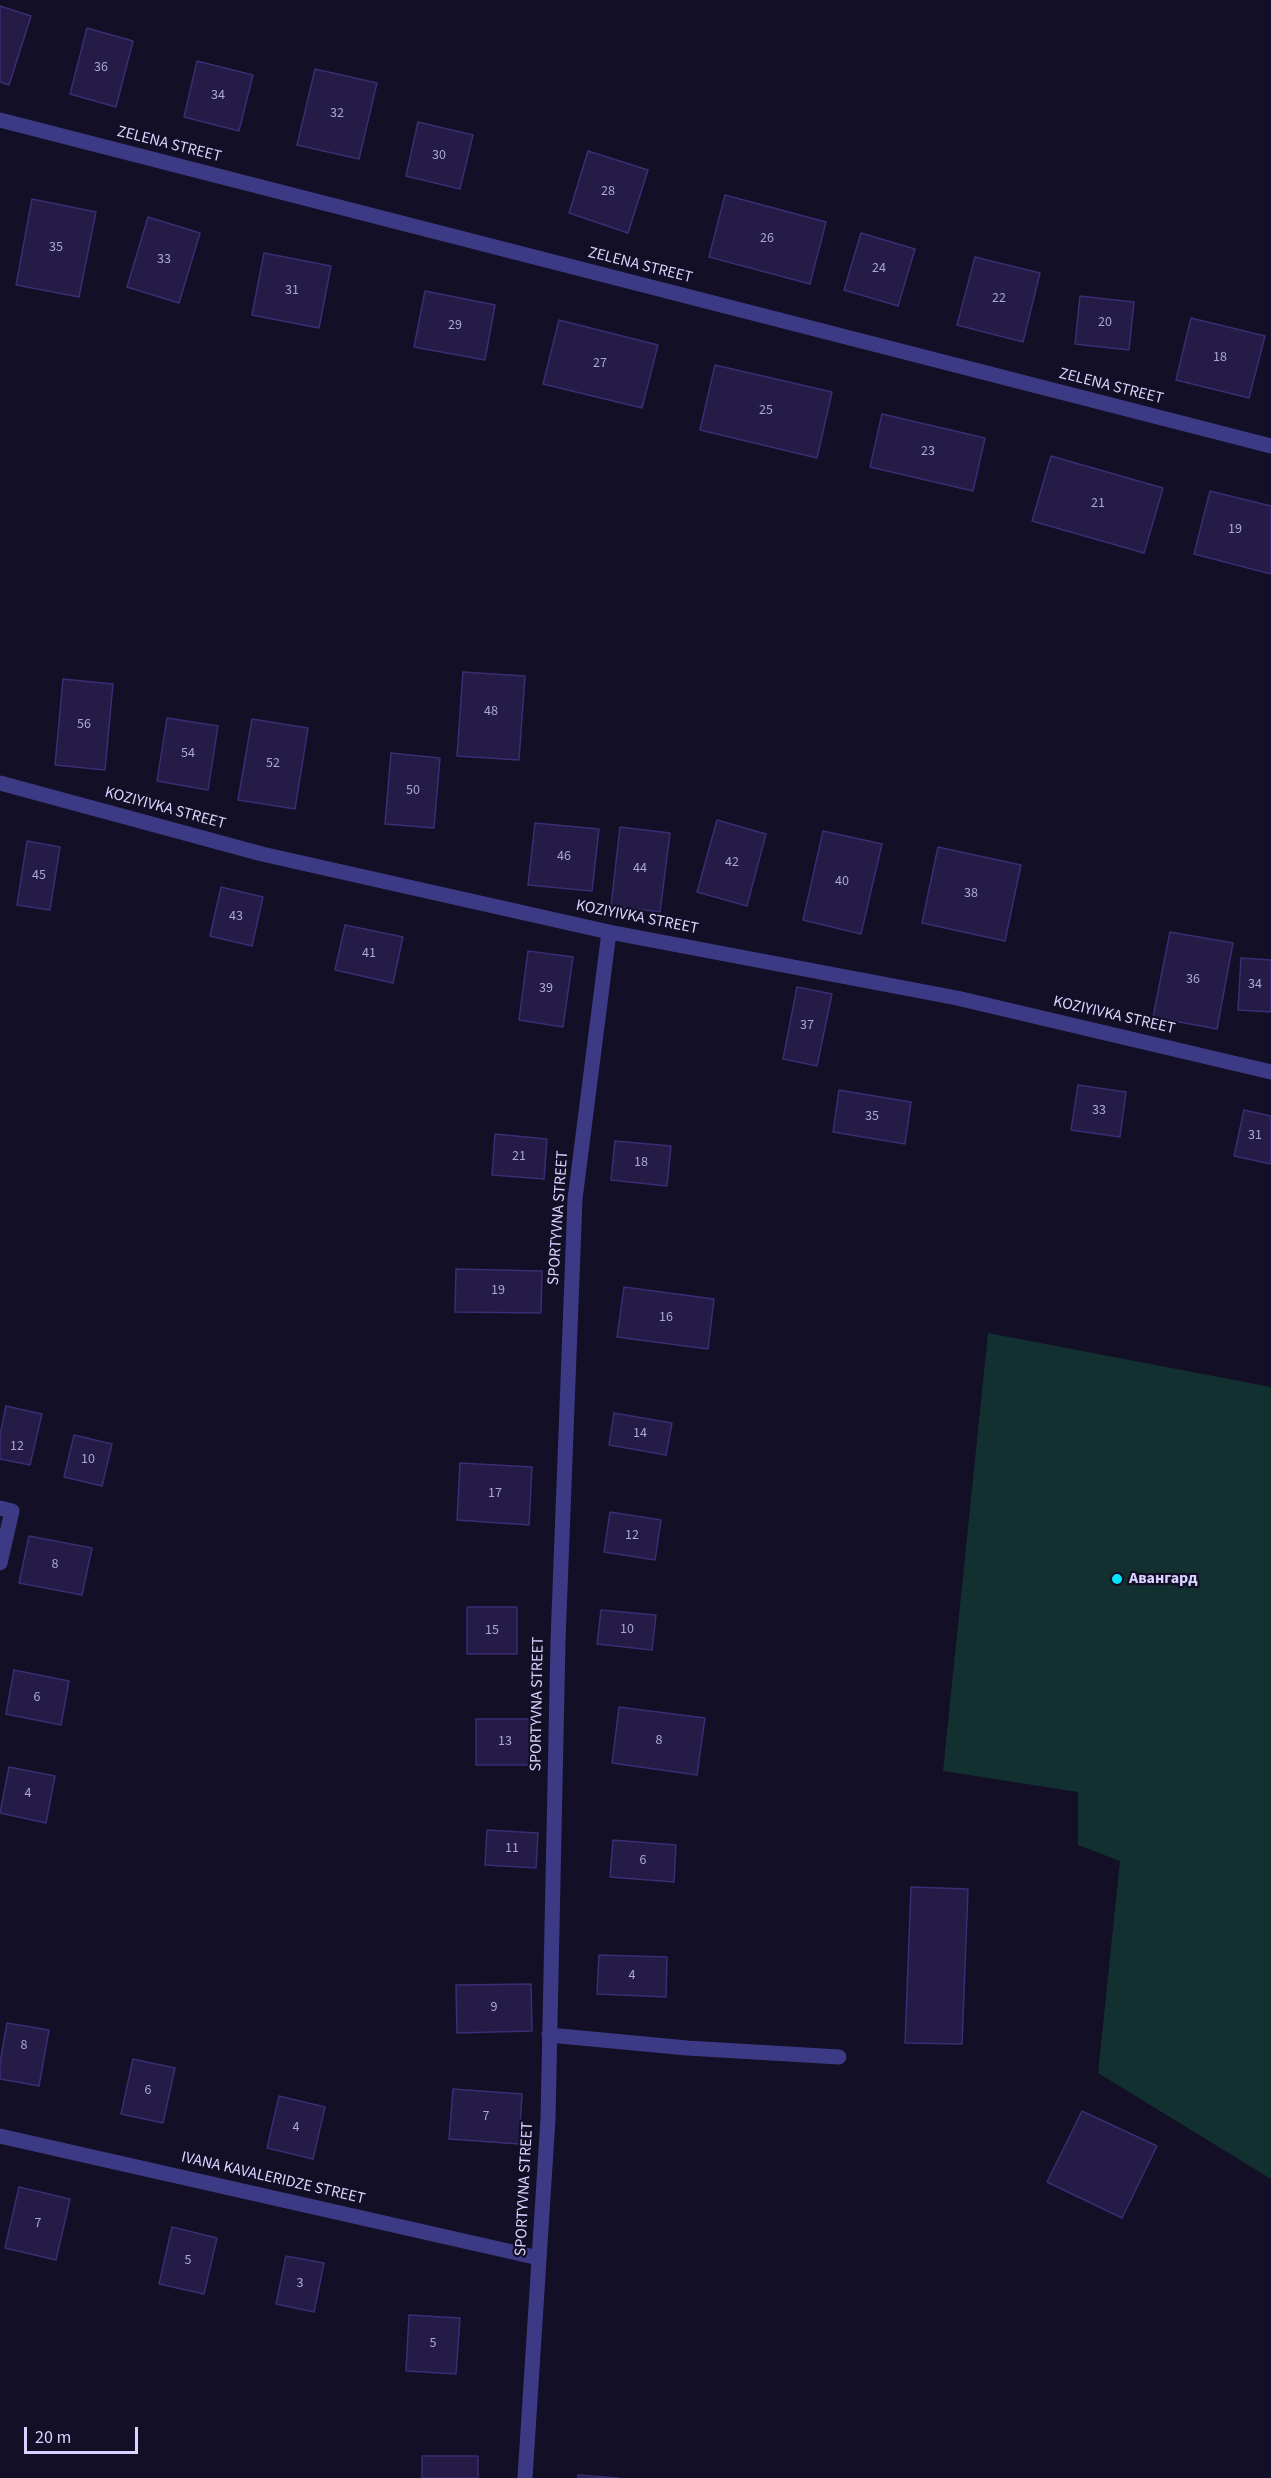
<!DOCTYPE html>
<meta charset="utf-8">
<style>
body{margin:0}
#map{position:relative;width:1271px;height:2478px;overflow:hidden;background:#130f26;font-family:"Source Sans 3",sans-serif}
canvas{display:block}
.scale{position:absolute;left:24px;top:2427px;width:114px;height:27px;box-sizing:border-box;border:3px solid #d9d4ff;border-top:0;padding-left:8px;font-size:18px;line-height:21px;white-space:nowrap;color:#d9d4ff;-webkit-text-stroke:4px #130f26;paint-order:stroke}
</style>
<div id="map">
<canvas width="1271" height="2478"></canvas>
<div class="scale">20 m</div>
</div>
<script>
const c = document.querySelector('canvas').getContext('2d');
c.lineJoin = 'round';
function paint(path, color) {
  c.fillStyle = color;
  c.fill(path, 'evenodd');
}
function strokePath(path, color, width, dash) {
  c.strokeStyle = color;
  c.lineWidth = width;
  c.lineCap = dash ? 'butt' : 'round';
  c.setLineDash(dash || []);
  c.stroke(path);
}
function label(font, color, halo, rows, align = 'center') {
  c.font = font + ' "Source Sans 3",sans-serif';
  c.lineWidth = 4.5;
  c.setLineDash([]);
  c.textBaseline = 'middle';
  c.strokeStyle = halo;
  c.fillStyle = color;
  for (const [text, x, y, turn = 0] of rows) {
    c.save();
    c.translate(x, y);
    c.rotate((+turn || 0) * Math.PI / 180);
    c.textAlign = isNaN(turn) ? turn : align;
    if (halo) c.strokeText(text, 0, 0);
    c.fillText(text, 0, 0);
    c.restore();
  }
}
const green = new Path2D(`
 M988 1333 1271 1387V2179L1098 2073 1120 1861 1078 1845V1792L943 1771Z`);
const building = new Path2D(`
 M0 6 31 16 9 85 0 82Z
 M87 28 133 41 116 107 70 94Z
 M197 61 253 75 239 131 184 117Z
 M315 69 377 83 359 159 297 145Z
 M418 122 473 135 460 189 406 176Z
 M588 151 648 170 628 233 569 213Z
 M725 195 826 222 810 284 709 257Z
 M32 199 96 212 79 297 16 285Z
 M148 217 200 233 179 303 127 287Z
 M861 233 915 249 898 306 844 290Z
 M264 253 331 266 319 328 252 315Z
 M975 257 1040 273 1023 342 957 325Z
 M425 291 495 305 485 360 414 347Z
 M1080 296 1134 302 1129 350 1075 344Z
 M1191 318 1265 336 1249 398 1176 380Z
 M559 320 658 345 642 408 543 384Z
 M715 365 832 392 817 458 700 430Z
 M882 414 985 438 973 491 870 467Z
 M1051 456 1163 488 1144 553 1032 521Z
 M1210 491 1271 506V574L1194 554Z
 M463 672 525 676 519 760 457 756Z
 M63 679 113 684 105 770 55 765Z
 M167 718 218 726 208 790 157 781Z
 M252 719 308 728 295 809 238 800Z
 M391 753 440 758 434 828 385 824Z
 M717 820 766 834 747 906 697 892Z
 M535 823 599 829 592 891 528 885Z
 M620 827 670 833 660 912 611 906Z
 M823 831 882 844 861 934 803 920Z
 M27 841 60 847 50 910 17 905Z
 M938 847 1021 865 1005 941 922 923Z
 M221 887 263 897 252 946 210 936Z
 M345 925 403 937 393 983 335 970Z
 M1170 932 1233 943 1217 1029 1153 1017Z
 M528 951 573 957 563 1027 519 1020Z
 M1241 958 1271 960V1012L1238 1010Z
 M797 987 832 994 817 1066 783 1059Z
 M1078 1085 1126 1092 1120 1137 1071 1130Z
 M839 1090 911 1102 905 1144 833 1132Z
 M1244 1110 1271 1116V1164L1234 1156Z
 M495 1134 547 1139 544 1179 492 1175Z
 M615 1141 671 1146 667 1186 611 1180Z
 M456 1269 542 1271 541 1313 455 1312Z
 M624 1287 714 1299 708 1349 617 1337Z
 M6 1406 42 1414 30 1465 0 1459V1435Z
 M614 1413 672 1423 666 1455 609 1445Z
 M74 1435 112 1444 102 1486 64 1477Z
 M460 1463 532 1467 529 1525 457 1520Z
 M610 1512 661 1520 655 1560 604 1552Z
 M29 1536 92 1548 82 1595 19 1583Z
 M467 1607H517V1654H467Z
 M601 1610 656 1615 652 1650 597 1644Z
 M14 1670 69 1681 61 1725 6 1714Z
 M619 1707 705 1718 697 1775 612 1763Z
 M476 1719H534L533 1765H476Z
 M9 1767 55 1776 46 1823 0 1813Z
 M487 1830 538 1833 536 1868 485 1865Z
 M613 1840 676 1845 674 1882 610 1877Z
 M911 1887 968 1889 962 2044 905 2043Z
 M599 1955 667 1957 666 1997 597 1994Z
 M531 1984 532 2031 457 2033 456 1985Z
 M7 2023 49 2030 39 2086 0 2079V2063Z
 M133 2059 175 2068 163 2123 121 2114Z
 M453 2089 522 2094 519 2144 449 2139Z
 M279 2096 325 2107 313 2159 267 2148Z
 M1082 2111 1157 2146 1122 2218 1047 2182Z
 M19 2187 70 2199 56 2260 5 2248Z
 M172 2227 217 2238 204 2294 159 2284Z
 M286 2256 324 2263 314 2312 276 2304Z
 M409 2315 460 2318 456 2374 406 2371Z
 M422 2456H478V2478H422Z
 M578 2475 618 2478H578Z`);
const minor = new Path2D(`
 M0 120 1271 446
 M0 783 262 854 609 932 957 998 1271 1072
 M0 1508 12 1511 0 1563
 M549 2035 687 2048 839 2057
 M0 2136 539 2258
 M525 2478 548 2119 558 1641 575 1199 609 932`);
const markers = [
 [1117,1579,6,"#00e5ff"]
];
const numberNames = [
 ["36",101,68],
 ["34",218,96],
 ["32",337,114],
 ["30",439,156],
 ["28",608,192],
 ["26",767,239],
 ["35",56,248],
 ["33",164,260],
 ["24",879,269],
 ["31",292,291],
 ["22",999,299],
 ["20",1105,323],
 ["29",455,326],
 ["18",1220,358],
 ["27",600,364],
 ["25",766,411],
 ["23",928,452],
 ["21",1098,504],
 ["19",1235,530],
 ["48",491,712],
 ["56",84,725],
 ["54",188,754],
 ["52",273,764],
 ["50",413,791],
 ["46",564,857],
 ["42",732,863],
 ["44",640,869],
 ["45",39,876],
 ["40",842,882],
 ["38",971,894],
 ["43",236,917],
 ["41",369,954],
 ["36",1193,980],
 ["34",1255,985],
 ["39",546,989],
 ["37",807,1026],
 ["33",1099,1111],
 ["35",872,1117],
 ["31",1255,1136],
 ["21",519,1157],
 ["18",641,1163],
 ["19",498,1291],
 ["16",666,1318],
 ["14",640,1434],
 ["12",17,1447],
 ["10",88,1460],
 ["17",495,1494],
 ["12",632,1536],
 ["8",55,1565],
 ["10",627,1630],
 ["15",492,1631],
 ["6",37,1698],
 ["8",659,1741],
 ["13",505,1742],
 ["4",28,1794],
 ["11",512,1849],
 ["6",643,1861],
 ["4",632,1976],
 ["9",494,2008],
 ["8",24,2046],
 ["6",148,2091],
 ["7",486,2117],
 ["4",296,2128],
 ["7",38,2224],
 ["5",188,2261],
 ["3",300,2284],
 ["5",433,2344]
];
const streetNames = [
 ["ZELENA STREET",169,145,14],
 ["ZELENA STREET",640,266,14],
 ["ZELENA STREET",1111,387,14],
 ["KOZIYIVKA STREET",165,809,15],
 ["KOZIYIVKA STREET",637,918,11],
 ["KOZIYIVKA STREET",1114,1016,13],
 ["SPORTYVNA STREET",559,1218,-86],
 ["SPORTYVNA STREET",538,1704,-89],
 ["IVANA KAVALERIDZE STREET",273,2179,13],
 ["SPORTYVNA STREET",525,2189,-87]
];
const poiNames = [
 ["Авангард",1129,1579]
];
paint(green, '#12302f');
paint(building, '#241b47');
strokePath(building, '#3b2d73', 1.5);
strokePath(minor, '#3d3a85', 15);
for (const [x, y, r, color] of markers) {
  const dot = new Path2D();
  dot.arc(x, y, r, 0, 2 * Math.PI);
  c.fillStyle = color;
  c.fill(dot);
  strokePath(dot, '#130f26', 2);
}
label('14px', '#aca6d1', null, numberNames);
label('16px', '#d9d4ff', '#130f26', streetNames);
label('bold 16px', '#d9d4ff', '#130f26', poiNames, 'left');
</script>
